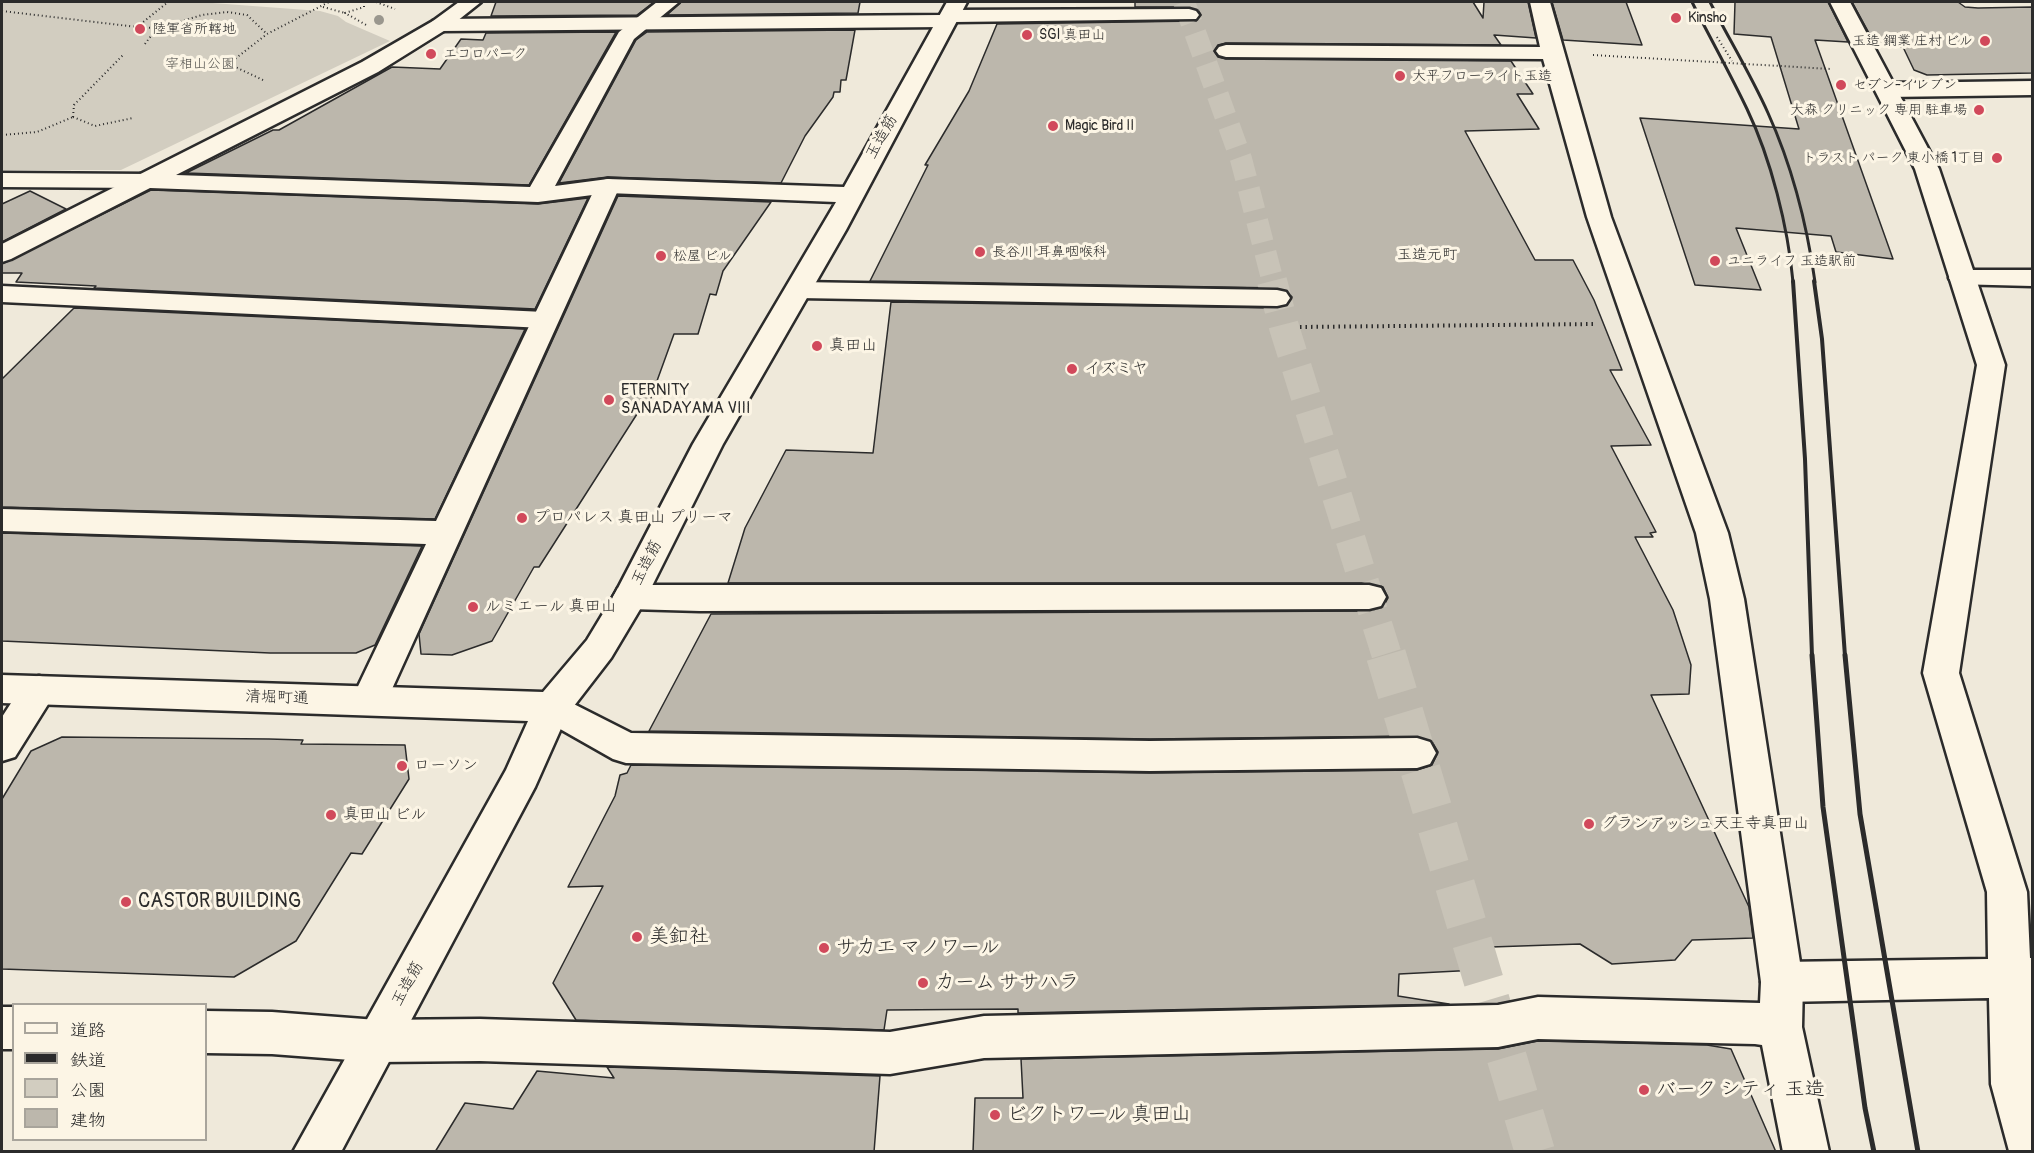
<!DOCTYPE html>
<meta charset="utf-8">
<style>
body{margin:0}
#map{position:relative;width:2034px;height:1153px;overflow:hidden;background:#efe9da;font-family:Pangolin,"Klee One",sans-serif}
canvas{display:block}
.frame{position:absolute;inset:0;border:3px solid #2b2b2b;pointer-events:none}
.legend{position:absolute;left:12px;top:1003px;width:195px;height:138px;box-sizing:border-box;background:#fcf5e5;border:2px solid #a8a49b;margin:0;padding:8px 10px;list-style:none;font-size:18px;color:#2b2b2b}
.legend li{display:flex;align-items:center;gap:12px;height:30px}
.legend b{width:30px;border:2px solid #a8a49b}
</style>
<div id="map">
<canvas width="2034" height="1153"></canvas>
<div class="frame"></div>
<ul class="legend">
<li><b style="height:8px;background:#fcf5e5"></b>道路</li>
<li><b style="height:8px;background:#2b2b2b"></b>鉄道</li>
<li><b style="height:16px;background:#d2cdc0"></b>公園</li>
<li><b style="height:16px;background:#bcb7ac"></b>建物</li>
</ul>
</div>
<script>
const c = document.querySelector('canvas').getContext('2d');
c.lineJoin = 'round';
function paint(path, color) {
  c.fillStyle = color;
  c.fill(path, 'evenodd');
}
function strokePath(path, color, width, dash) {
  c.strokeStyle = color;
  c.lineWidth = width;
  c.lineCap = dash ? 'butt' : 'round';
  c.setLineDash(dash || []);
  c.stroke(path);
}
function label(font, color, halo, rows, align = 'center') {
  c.font = font + ' Pangolin,"Klee One",sans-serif';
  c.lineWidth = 6;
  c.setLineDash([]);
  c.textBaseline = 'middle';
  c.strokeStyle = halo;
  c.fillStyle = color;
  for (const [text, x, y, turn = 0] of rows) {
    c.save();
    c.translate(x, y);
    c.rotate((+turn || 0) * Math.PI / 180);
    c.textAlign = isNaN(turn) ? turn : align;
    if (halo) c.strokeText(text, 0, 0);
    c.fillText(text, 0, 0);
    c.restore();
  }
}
const green = new Path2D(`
 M2 2H199L320 11 338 16 346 22 390 41 121 170H2Z`);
const building = new Path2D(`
 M496 2H654L637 15 491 16Z
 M681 2H860L858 13 667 15Z
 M1135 2H1473L1483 18 1484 2H1528L1536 38 1494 35 1501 45 1226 43 1218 45 1214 51 1218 57 1226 59 1511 61 1533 94H1517L1539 129 1465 131 1535 260H1573L1594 300 1622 370H1610L1651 445 1611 446 1656 532 1650 533 1653 537H1635L1673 610 1691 665 1689 694 1651 695 1749 907 1753 938 1692 940 1675 960 1612 964 1580 944 1491 947 1497 969 1399 974 1398 996 1449 1004 1018 1013V1009L887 1010 884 1030 576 1020 553 983 603 886 568 887 615 796 620 775 627 773 631 765 1150 773 1417 770 1432 765 1438 752 1431 740 1417 736 1150 739 649 731 711 614 1369 611 1383 607 1388 598 1383 587 1369 583H728L745 528 786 450 873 453 891 302 1277 308 1288 305 1292 297 1286 290 1277 288 870 281 928 165H925L969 91 997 24 1196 21 1201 15 1198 10 1190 7H1135Z
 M1552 2H1626L1642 45 1563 40Z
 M1735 2H1828L1848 42 1815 40 1893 259 1836 252 1831 236 1736 228 1761 290 1695 285 1640 118 1799 129 1771 37 1734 34Z
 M1852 2H1958L1965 7 1978 8 2032 7V73L1927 75 1914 70 1903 47 1875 44Z
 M855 30 846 80H841L840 92H834L833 97 805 136 781 183 608 177 559 183 636 40 647 32Z
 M616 32 529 185 186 173 273 130H279L392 67 440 69 461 39 483 40 486 33Z
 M151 190 538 204 588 198 535 309 94 288 96 286 16 282 22 273H2V264Z
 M30 191 66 209 2 242V204Z
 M618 196 771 202 723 271 716 295 710 294 698 334H674L645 414H637L539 567H534L492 641 452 655 421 654 419 634Z
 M74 308 525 329 435 519 2 507V379Z
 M2 533 422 546 375 645 356 653H270L2 641Z
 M62 737 269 739 303 740 301 744 405 745 409 779 362 854 351 853 296 941 234 977 2 969V799L31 751Z
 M1538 1041 1707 1045 1731 1049 1776 1152H973L975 1098H1023L1021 1059 1498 1049Z
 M607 1067 880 1076 874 1152H435L465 1103 513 1109 537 1071 614 1078Z`);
const streetTunnelFar2 = new Path2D(`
 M1184 2 1241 159 1273 282`);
const streetTunnelFar1 = new Path2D(`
 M1272 281 1284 327 1387 656`);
const streetTunnel = new Path2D(`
 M1386 655 1535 1152`);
const pathFar1 = new Path2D(`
 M364 2V7L345 13 368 26
 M376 2 395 9
 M323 7 345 13
 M2 11 137 27 168 2
 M137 27 155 28
 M1717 37 1732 61
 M145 44 156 29 202 15 227 12 247 15 267 34
 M1593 55 1831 69
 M263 80 231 65V62L267 34 329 2
 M73 117 74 105 123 55
 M73 117 95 126 133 118
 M2 135 37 132 73 117`);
const path = new Path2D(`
 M1300 327 1596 324`);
const street = new Path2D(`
 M1530 2H1550L1611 217 1728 533 1744 599 1803 982 1802 1027 1829 1152H1783L1762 1045 1755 1044 1538 1039 1498 1047 984 1058 890 1074 480 1061 377 1062 272 1054 206 1053V1011L272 1012 377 1020 480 1019 890 1032 984 1016 1498 1005 1538 997 1760 1003 1761 982 1710 599 1696 533 1587 217 1543 59 1226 57 1219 55 1216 51 1219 47 1226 45 1540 47Z
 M1189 9 1196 11 1199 15 1196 19 955 22 946 27 440 31 433 29 430 25 433 21 440 19 940 15 949 10Z
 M2032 81V95L1887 97 1879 95 1876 90 1879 85 1887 83Z
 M2 173 148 174 156 176 160 181 156 186 148 188 2 187Z
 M608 179 616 181 620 186 382 711 369 715 356 711 351 701 426 544 2 531V509L436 521 596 186 600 181Z
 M1962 270H2032V286L1953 284 1949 278 1953 272Z
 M799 282 1277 290 1286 292 1290 298 1286 304 1277 306 799 298 790 296 786 290 790 284Z
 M630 585H1369L1381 588 1386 597 1381 606 1369 609 700 611 630 609 618 606 613 597 618 588Z
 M39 676 52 680 57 690 15 757 2 761V717L26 680Z
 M552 693 631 733 1150 741 1417 738 1430 742 1436 753 1430 764 1417 768 1150 771 626 763 613 759 539 717 534 707 539 697Z
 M2 1007H14V1049H2Z`);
const secondary = new Path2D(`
 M459 2H481L447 29 378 72 176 175 530 187 619 32 657 2H679L634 39 555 186 608 179 844 187 947 2H967L846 230 723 444 642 606 611 658 567 715 535 787 341 1152H293L506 770 528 721 2 703V675L543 692 587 640 616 592 693 444 836 202 608 193 538 202 150 188 11 259 2 262V244L362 62 433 21Z
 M1830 2H1850L1939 169 2005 365 1959 673 2027 892 2030 958H2032V1152L2009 1151 1991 1084 1989 998 1782 1002 1767 996 1761 982 1767 968 1782 962 1988 959 1987 892 1923 673 1977 365 1915 169Z
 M2 286 544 312 554 314 558 320 554 326 544 328 2 302Z`);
const railFar2 = new Path2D(`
 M1692 2C1710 38 1730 73 1747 109 1771 159 1788 227 1793 282
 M1710 2C1729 39 1751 75 1768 113 1792 166 1807 225 1815 282`);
const railFar1 = new Path2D(`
 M1793 281 1805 459 1812 656
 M1814 281 1822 339 1845 656`);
const rail = new Path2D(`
 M1812 655 1823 807 1865 1108 1874 1152
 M1845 655 1860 814 1918 1152`);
const trees = [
 [379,20]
];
const markers = [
 [1676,18,6,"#d1495b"],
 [140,29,6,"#d1495b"],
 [1027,35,6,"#d1495b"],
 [1985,41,6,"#d1495b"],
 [431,54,6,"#d1495b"],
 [1400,76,6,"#d1495b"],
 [1841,85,6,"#d1495b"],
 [1979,110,6,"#d1495b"],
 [1053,126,6,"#d1495b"],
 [1997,158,6,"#d1495b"],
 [980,252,6,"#d1495b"],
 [661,256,6,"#d1495b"],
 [1715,261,6,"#d1495b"],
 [817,346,6,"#d1495b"],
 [1072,369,6,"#d1495b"],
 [609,400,6,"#d1495b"],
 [522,518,6,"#d1495b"],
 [473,607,6,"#d1495b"],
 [402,766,6,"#d1495b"],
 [331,815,6,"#d1495b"],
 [1589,824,6,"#d1495b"],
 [126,902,6,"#d1495b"],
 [637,937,6,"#d1495b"],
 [824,948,6,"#d1495b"],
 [923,983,6,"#d1495b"],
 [1644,1090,6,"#d1495b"],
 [995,1115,6,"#d1495b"]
];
const farPoinames = [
 ["Kinsho",1688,18],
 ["陸軍省所轄地",152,29],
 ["SGI 真田山",1039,35],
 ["玉造 鋼業 庄村 ビル",1973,41,"right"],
 ["エコロパーク",443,54],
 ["大平フローライト玉造",1412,76],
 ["セブン-イレブン",1853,85],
 ["大森 クリニック 専用 駐車場",1967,110,"right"],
 ["Magic Bird II",1065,126],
 ["トラスト パーク 東小橋 1丁目",1985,158,"right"],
 ["長谷川 耳鼻咽喉科",992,252],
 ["松屋 ビル",673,256],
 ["ユニライフ 玉造駅前",1727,261]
];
const farParknames = [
 ["宰相山公園",200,64]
];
const farNeighbourhoodnames = [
 ["玉造元町",1427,255]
];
const streetNames = [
 ["玉造筋",882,137,-61],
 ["玉造筋",647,563,-63],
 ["清堀町通",277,698,2],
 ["玉造筋",408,984,-61]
];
const poiNames = [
 ["真田山",829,346],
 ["イズミヤ",1084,369],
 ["ETERNITY",621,391],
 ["SANADAYAMA VIII",621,409],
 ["プロパレス 真田山 プリーマ",534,518],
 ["ルミエール 真田山",485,607],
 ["ローソン",414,766],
 ["真田山 ビル",343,815],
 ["グランアッシュ天王寺真田山",1601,824]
];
const nearPoinames = [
 ["CASTOR BUILDING",138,902],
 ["美釦社",649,937],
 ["サカエ マノワール",836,948],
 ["カーム ササハラ",935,983],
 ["バーク シティ 玉造",1656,1090],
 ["ビクトワール 真田山",1007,1115]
];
paint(green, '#d2cdc0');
paint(building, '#bcb7ac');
strokePath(building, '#2b2b2b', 1.5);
strokePath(streetTunnelFar2, '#c8c3b7', 22, [22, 11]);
strokePath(streetTunnelFar1, '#c8c3b7', 30, [30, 15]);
strokePath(streetTunnel, '#c8c3b7', 40, [40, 20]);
strokePath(street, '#2b2b2b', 5);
strokePath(secondary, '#2b2b2b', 5);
strokePath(pathFar1, '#2b2b2b', 2, [1, 3]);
strokePath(path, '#2b2b2b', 4, [1.5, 4]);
paint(street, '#fcf5e5');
paint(secondary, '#fcf5e5');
strokePath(railFar2, '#2b2b2b', 3);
strokePath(railFar1, '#2b2b2b', 4);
strokePath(rail, '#2b2b2b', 5);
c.fillStyle = '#9a978e';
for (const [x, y] of trees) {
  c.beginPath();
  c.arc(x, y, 5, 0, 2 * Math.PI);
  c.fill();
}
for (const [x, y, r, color] of markers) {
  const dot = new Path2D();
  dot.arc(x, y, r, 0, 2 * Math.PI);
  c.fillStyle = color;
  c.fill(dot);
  strokePath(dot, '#fcf5e5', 2);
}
label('14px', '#2b2b2b', '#fcf5e5', farPoinames, 'left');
label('14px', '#555450', '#fcf5e5', farParknames);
label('15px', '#2b2b2b', '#fcf5e5', farNeighbourhoodnames);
label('16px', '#2b2b2b', '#fcf5e5', streetNames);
label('16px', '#2b2b2b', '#fcf5e5', poiNames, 'left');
label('20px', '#2b2b2b', '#fcf5e5', nearPoinames, 'left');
</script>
